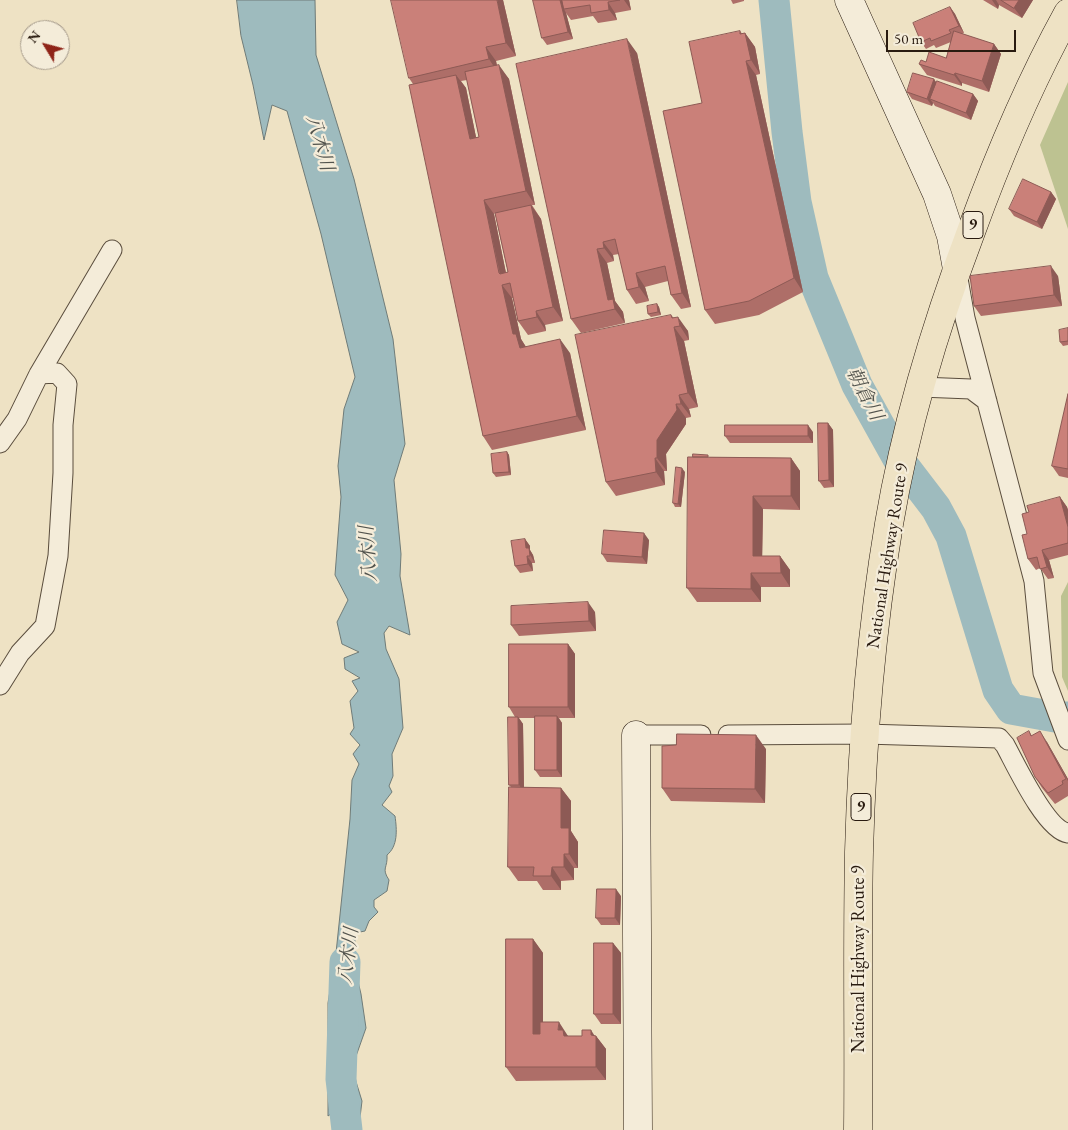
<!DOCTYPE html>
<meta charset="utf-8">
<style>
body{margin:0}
#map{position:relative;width:1068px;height:1130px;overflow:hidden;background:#eee2c4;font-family:"EB Garamond",serif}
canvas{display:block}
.north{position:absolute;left:20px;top:20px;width:50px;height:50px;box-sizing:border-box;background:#f4ecd9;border:1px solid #a39889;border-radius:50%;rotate:307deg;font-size:14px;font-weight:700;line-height:20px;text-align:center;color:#291b10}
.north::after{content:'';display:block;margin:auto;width:18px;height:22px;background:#8f2418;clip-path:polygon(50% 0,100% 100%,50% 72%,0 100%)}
.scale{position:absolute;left:886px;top:30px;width:130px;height:22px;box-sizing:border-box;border:2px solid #291b10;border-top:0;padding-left:6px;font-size:15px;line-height:18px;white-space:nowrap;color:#291b10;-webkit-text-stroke:4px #f4ecd9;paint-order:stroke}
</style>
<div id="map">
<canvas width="1068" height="1130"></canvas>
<div class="north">N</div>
<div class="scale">50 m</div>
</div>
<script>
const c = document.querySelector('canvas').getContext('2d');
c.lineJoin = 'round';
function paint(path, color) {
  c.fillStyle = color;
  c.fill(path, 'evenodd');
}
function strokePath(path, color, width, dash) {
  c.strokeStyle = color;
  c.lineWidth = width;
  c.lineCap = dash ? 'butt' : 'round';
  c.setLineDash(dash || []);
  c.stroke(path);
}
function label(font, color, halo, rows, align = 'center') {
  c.font = font + ' "EB Garamond","Noto Serif JP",serif';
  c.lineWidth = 4.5;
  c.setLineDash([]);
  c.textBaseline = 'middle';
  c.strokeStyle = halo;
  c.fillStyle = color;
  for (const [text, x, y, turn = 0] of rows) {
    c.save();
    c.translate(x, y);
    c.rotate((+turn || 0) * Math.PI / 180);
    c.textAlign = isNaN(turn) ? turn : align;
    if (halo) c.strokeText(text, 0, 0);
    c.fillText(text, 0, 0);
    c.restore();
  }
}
const green = new Path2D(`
 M1068 82V229L1040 145Z
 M1068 582V691L1062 677 1061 596Z`);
const water = new Path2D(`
 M237 0H315L316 55 354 179 393 339 405 444 394 480 401 554 400 576 410 635 389 626 384 633 386 649 399 679 403 728 392 754 393 776 389 786 392 792 382 805 395 816C397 830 398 846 387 855 388 868 381 868 389 880L387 891 374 900V907L378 912 369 921 365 931 355 933V945L352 956 361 994 366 1028 355 1059 353 1072 362 1101 359 1126 361 1130H342L344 1128 338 1109 328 1116V1003L336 953 350 819 352 780 359 764 353 754 360 745 350 734 354 728 350 701 358 691 352 681 360 678 345 669 344 658 359 652 342 644 337 622 348 600 335 575 341 497 338 466 344 409 355 377 321 234 287 111 272 105 264 140 253 85 241 36ZM340 1003 353 1011 355 1022 347 1031 339 1022 341 1011Z`);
const river = new Path2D(`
 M774 0 787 132 796 202 813 278 857 385 897 457 936 508 951 536 998 690 1011 709 1055 717H1068
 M345 962 341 1079 347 1130`);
const street = new Path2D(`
 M957 273 965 318 1034 581 1043 673 1068 740
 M920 387 971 389 987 401
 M0 443 17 419 39 374 112 250
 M0 685 20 653 45 626 58 556 63 473V425L67 384 57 373 39 374
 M636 735H701
 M728 735 865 734 999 738 1005 745C1016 765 1046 830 1068 833`);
const secondary = new Path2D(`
 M849 0 937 194 951 236 957 269
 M636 735 638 1130`);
const highway = new Path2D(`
 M858 1130C859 1038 857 945 859 852 862 743 871 632 889 524 906 423 936 324 972 229 999 155 1030 82 1068 13`);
const wall = new Path2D(`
 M503 0 516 56 496 61 497 65 509 79 535 205H532L541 219 563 321 545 325 546 331 528 335 518 321 513 298H512L521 339 526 347 570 353 586 430 492 450 483 436 413 84 409 78ZM467 80 479 137H476L466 88 461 81ZM495 213 508 272 506 273 494 214Z
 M533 0H629L631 10 615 13 617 20 598 23 593 16 571 20 566 13 573 39 547 45 542 38Z
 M731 0H744V1L733 4Z
 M983 0H1033L1022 18 999 5 998 9Z
 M950 7 955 14 964 33 962 34 994 44 1001 54 989 92 962 83V86L927 75 919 64 926 62 946 58 951 42 936 48 934 45 926 49 921 42Z
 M740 31 742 34 745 33 755 47 760 74 756 75 803 292 759 315 715 324 705 310 702 103Z
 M637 53 691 307 681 309 671 295 668 281 645 287 649 301 636 304 627 290 619 254 613 255 614 261 607 263 615 301 623 312 625 323 581 333 571 319Z
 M934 79 936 82 973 94 978 101 971 120 935 106 933 103 932 106 912 99 907 92Z
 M1051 192 1056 199 1042 229 1014 216 1009 209Z
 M1058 276 1062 306 981 316 974 306Z
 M657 304 659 307 661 315 651 317 648 314Z
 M671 315 674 318 688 331 689 340 684 341 698 407 689 409 691 417 686 418V424L666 454 667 471H664L665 485 616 496 606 482Z
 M1068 328V345L1063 346 1060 342Z
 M1068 394V478L1059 476 1052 466Z
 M828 423 833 430 834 487 824 488 819 481Z
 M813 432V443H730L725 436Z
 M507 452 509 455 511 475 496 477 493 473Z
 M710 457 791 458 800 471V510L763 509 762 556H780L790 570V587H761V602H697L687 588Z
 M685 472 681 507H675L673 503Z
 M1060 497 1067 507 1068 510V555L1049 560 1054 578 1048 579 1040 568 1036 570 1028 559 1027 534 1029 512Z
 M525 539 530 546V550L533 555 535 563H532L533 571 520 573 515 566Z
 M649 540 647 564 607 562 602 554Z
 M595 612 596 631 519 636 511 625Z
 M568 644 575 654V718H559L562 723V777H540L535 770V718H519L523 724 524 787 561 788 571 801V831L578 842V868H574V880L561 881V890H543L537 881H518L508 867 511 787 509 785 515 717 509 707Z
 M1029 731 1032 736 1047 742 1068 779V796L1055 804 1042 788 1035 777Z
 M676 745 766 749 765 803 671 801 662 788Z
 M621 896 620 925H601L596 918Z
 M533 939 543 953V1022L568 1036H596L606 1049V1080L516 1081 506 1067Z
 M613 943 621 953V1024H601L594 1014Z`);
const shadedWall = new Path2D(`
 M497 0H503L516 56 506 43Z
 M560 0H563L564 9 566 13 573 39 568 32Z
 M624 0H629L631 10Z
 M992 0H996L999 5 998 9Z
 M1019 0H1033L1022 18 1014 8Z
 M608 2 615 13 617 20 609 10Z
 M950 7 955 14 964 33 959 26Z
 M740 31 747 41 745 33 755 47 760 74 751 60Z
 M627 39 637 53 691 307 682 293Z
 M994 44 1001 54 989 92 982 81Z
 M486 47 496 61 498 73 489 59Z
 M746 61 756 75 803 292 794 278Z
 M499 65 509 79 535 205 526 191Z
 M955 73 962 83V86L954 75Z
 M456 75 466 88 479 152 470 139Z
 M934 79 938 86 930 99 933 103 932 106 927 99Z
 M973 94 978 101 971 120 966 113Z
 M1051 192 1056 199 1042 229 1037 222Z
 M484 200 494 214 508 283 500 274Z
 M531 205 541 219 563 321 553 307Z
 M603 242 613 255 614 261 604 248Z
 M597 249 607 263 615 301 623 312 625 323 608 300Z
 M1051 266 1058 276 1062 306 1054 295Z
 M636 273 645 287 649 301 639 287Z
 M502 285 512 298 521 339 526 347 520 348 513 334Z
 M657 304 659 307 661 315 658 312Z
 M536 311 545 325 546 331 537 317Z
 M678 317 688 331 689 340 680 326Z
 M674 327 684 341 698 407 688 393Z
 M560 339 570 353 586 430 577 416Z
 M679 395 689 409 691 417 681 404Z
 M676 404 686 418V424L666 454 667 471 657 458V440Z
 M828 423 833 430 834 487 829 480Z
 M808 425 813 432V443L808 436Z
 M507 452 509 455 511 475 509 472Z
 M655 458 664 471 665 485 656 472Z
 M791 458 800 471V510L791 496Z
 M682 468 685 472 681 507 678 504Z
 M753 496 763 509 762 570 753 556Z
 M1060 497 1067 507 1068 510V527Z
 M644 533 649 540 647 564 642 557Z
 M525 539 530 546V550L533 555 535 563 526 548Z
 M1042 550 1049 560 1054 578 1047 567Z
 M527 556 532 563 533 571 528 564Z
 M780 556 790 570V587L781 573Z
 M751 573 761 587V602L751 589Z
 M588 602 595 612 596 631 589 621Z
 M568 644 575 654V718L568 707Z
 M557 716 562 723V777L557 770Z
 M518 717 523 724 524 792 519 785Z
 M1040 731 1047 742 1068 779V781Z
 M756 735 766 749 765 803 755 789Z
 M561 788 571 801V831L578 842V868L569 854 561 828Z
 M564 854 574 868V880L564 867Z
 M552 867 561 881V890L551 876Z
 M616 889 621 896 620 925 615 918Z
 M533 939 543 953V1047L533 1034Z
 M613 943 621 953V1024L613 1014Z
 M559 1022 568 1036V1044L558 1030Z
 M591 1030 596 1038V1036L606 1049V1080L596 1067 591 1035Z`);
const building = new Path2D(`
 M391 0H497L506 43 486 47 489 59 409 78Z
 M533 0H560L568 32 542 38Z
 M562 0H620L608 2 609 10 591 13 590 5 564 9Z
 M1001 0H1019L1014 8Z
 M950 7 959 26 949 30 951 33 931 41 930 38 921 42 913 23Z
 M740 31V34L745 33 751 60 746 61 794 278 749 301 705 310 663 111 702 103 689 42Z
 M954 31 994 44 982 81 955 73 954 75 919 64 921 60 926 62 929 52 946 58Z
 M627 39 682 293 671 295 665 266 636 273 639 287 627 290 615 239 603 242 604 248 597 249 608 300 613 299 615 309 571 319 516 64Z
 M499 65 526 191 484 200 499 273 500 274 508 272 495 213 531 205 553 307 536 311 537 317 518 321 510 283 502 285 513 334H516L520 348 560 339 577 416 483 436 409 85 456 75 470 139 479 137 465 72Z
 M913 73 934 79 927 99 907 92Z
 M937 81 973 94 966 113 930 99Z
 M1023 179 1051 192 1037 222 1009 209Z
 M1051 266 1054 295 974 306 970 276Z
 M657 304 658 312 648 314 647 306Z
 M671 315 672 318 678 317 680 326 674 327 688 393 679 395 681 404H676L677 410 657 440V458H655L656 472 606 482 575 335Z
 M1068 328V341L1060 342 1059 330Z
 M1068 394V469L1052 466Z
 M818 423H828L829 480 819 481Z
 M725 425H808V436H725Z
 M507 452 509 472 493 473 491 454Z
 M693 454 708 455V457H693Z
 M688 457 791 458V496H753V556H780L781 573H751V589L687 588Z
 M676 467 682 468 678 504 673 503Z
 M1060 497 1068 527V543L1042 550 1047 567 1040 569 1037 557 1028 559 1022 535 1027 534 1022 514 1029 512 1027 506Z
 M604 530 644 533 642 557 602 554Z
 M525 539 526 548H529L530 556H527L528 564 515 566 511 541Z
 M588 602 589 621 511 625V606Z
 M509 644H568V707H509Z
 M535 716H557V770H535Z
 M508 717H518L519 785H509Z
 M1029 731 1031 736 1040 731 1066 779 1062 781 1063 784 1048 793 1035 777 1017 738Z
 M677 734 756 735 755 789 662 788V746L676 745Z
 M509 787 561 788V828H569V854H564V867H552L551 876H533L534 867H508Z
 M597 889H616L615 918H596Z
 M506 939H533V1034H540V1022H559L558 1030H563L564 1036H582V1030H591V1035L596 1036V1067H506Z
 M594 943H613V1014H594Z`);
const shields = [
 [973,225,20],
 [861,807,20]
];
const shieldNames = [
 ["9",973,225],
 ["9",861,807]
];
const streetNames = [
 ["National Highway Route 9",888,556,-81],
 ["National Highway Route 9",859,959,-90]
];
const waterNames = [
 ["八木川",319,143,74],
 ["朝倉川",864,394,63],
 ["八木川",369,554,-94],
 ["八木川",349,956,-83]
];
paint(green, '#bdc291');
paint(water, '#9ebbbe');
strokePath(water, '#6f7b78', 1);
strokePath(river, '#9ebbbe', 31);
strokePath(street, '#5a4d3d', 21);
strokePath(secondary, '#291b10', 29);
strokePath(highway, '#291b10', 29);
strokePath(street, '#f4ecd9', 19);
strokePath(secondary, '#f4ecd9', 28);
strokePath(highway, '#eee2c4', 28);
paint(wall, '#ae6e68');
paint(shadedWall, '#8d5a55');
paint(building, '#ca8079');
strokePath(building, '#8d5a55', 1);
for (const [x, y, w] of shields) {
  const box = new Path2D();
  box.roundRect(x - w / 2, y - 13.5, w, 27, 4);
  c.fillStyle = '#f4ecd9';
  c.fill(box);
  strokePath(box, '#291b10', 1);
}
label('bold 16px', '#291b10', null, shieldNames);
label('18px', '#291b10', '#f4ecd9', streetNames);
label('italic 19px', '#52534d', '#f4ecd9', waterNames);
</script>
